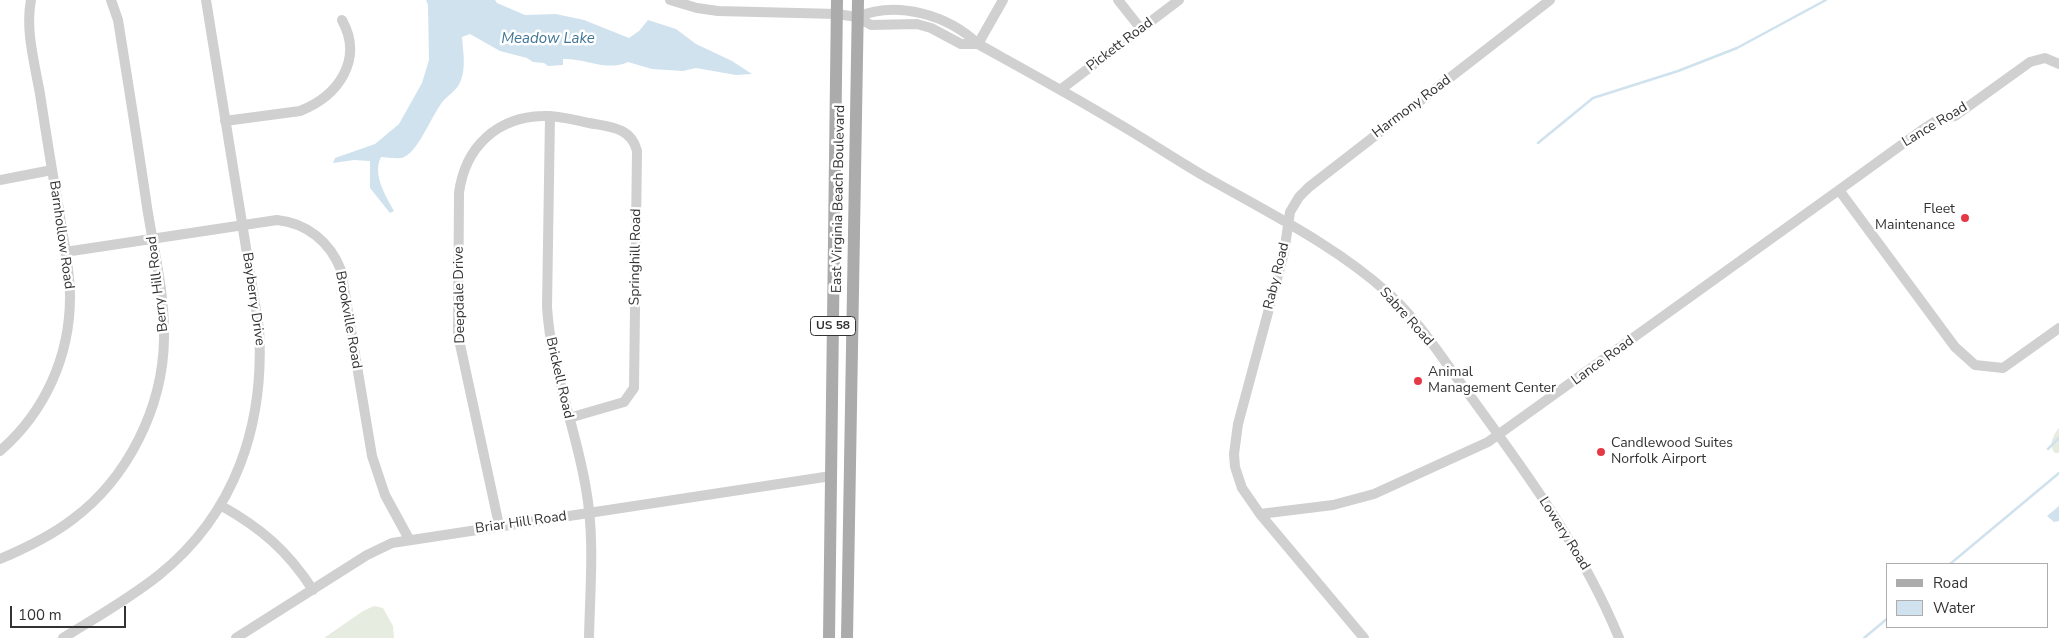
<!DOCTYPE html>
<style>
body{margin:0}
#map{position:relative;width:2059px;height:638px;overflow:hidden;background:#fff;font-family:"Nunito Sans",sans-serif}
canvas{display:block}
.legend{position:absolute;left:1886px;top:563px;width:162px;height:65px;box-sizing:border-box;background:#fff;border:1px solid #adadad;margin:0;padding:6px 9px;list-style:none;font-size:15px;color:#333}
.legend li{display:flex;align-items:center;gap:10px;height:25px}
.legend b{width:25px;border:1px solid #adadad}
.scale{position:absolute;left:10px;top:606px;width:116px;height:22px;box-sizing:border-box;border:2px solid #333;border-top:0;padding-left:6px;font-size:15px;line-height:18px;white-space:nowrap;color:#333;-webkit-text-stroke:4px #fff;paint-order:stroke}
</style>
<div id="map">
<canvas width="2059" height="638"></canvas>
<ul class="legend">
<li><b style="height:6px;background:#ababab"></b>Road</li>
<li><b style="height:14px;background:#cfe2ee"></b>Water</li>
</ul>
<div class="scale">100 m</div>
</div>
<script>
const c = document.querySelector('canvas').getContext('2d');
c.lineJoin = 'round';
function paint(path, color) {
  c.fillStyle = color;
  c.fill(path, 'evenodd');
}
function strokePath(path, color, width, dash) {
  c.strokeStyle = color;
  c.lineWidth = width;
  c.lineCap = dash ? 'butt' : 'round';
  c.setLineDash(dash || []);
  c.stroke(path);
}
function label(font, color, halo, rows, align = 'center') {
  c.font = font + ' "Nunito Sans",sans-serif';
  c.lineWidth = 5;
  c.setLineDash([]);
  c.textBaseline = 'middle';
  c.strokeStyle = halo;
  c.fillStyle = color;
  for (const [text, x, y, turn = 0] of rows) {
    c.save();
    c.translate(x, y);
    c.rotate((+turn || 0) * Math.PI / 180);
    c.textAlign = isNaN(turn) ? turn : align;
    if (halo) c.strokeText(text, 0, 0);
    c.fillText(text, 0, 0);
    c.restore();
  }
}
const green = new Path2D(`
 M2059 428V453H2055C2048 445 2053 435 2059 428Z
 M374 606 383 608 393 626 394 638H324L363 611Z`);
const water = new Path2D(`
 M426 0H495L497 3 525 15 556 14 584 20 629 38 639 31 648 20 676 29 696 44 732 61 752 74 736 75 696 68 683 71 652 69 628 62C608 72 584 58 563 59V65L548 66 544 63 533 62 527 58 500 51 470 34 462 37C463 51 466 67 461 80 458 89 451 93 444 100 433 112 419 151 404 157 398 160 388 157 381 157 372 175 386 196 394 211L390 213 370 188V161L354 160 333 163 335 158 375 144 399 124 422 83 429 60 428 5Z
 M2059 506V521L2054 522 2047 516Z`);
const stream = new Path2D(`
 M1538 143 1593 98 1678 71 1737 48 1826 0
 M2048 449 2059 438
 M1950 564 2059 473
 M1864 638 1888 618`);
const minor = new Path2D(`
 M670 0 697 8 718 11 837 14 857 17 871 25 917 24 931 28 961 44H978
 M1118 0 1141 29
 M857 17C897 0 948 15 978 44 1025 70 1073 96 1119 124 1148 141 1175 159 1204 176 1267 212 1335 245 1389 294 1420 322 1443 360 1468 393 1525 471 1582 548 1619 638
 M978 44 1003 0
 M2059 64 2045 58 2030 62 1955 116 1939 119 1922 130 1839 190 1955 347 1975 365 2003 368 2059 328
 M1060 90 1179 0
 M550 116 547 307C551 371 576 427 586 489 595 538 590 589 589 638
 M225 121 300 111C338 96 364 60 342 20
 M0 180 52 170
 M65 252 277 220C307 223 330 242 341 270L372 456 385 495 409 539
 M0 451C45 412 70 356 70 297 70 268 63 239 59 210 52 171 46 133 40 94 35 65 25 30 31 0
 M220 505C261 528 287 550 313 590
 M1260 514 1333 505 1374 494 1488 442 1839 190
 M499 525 458 335 459 193C465 147 497 117 543 116 558 115 574 120 589 123 610 127 631 127 637 151L634 388 624 402 569 418
 M0 559C26 548 51 536 73 519 128 478 163 407 164 339 165 295 154 251 147 207 138 145 128 82 118 20L111 0
 M63 638C95 618 129 599 159 575 236 513 265 424 259 328L206 0
 M236 638 367 555 392 543 831 476
 M1364 638 1260 514 1242 488 1235 467 1234 454 1238 424 1284 253 1290 212 1299 197 1309 187 1550 0`);
const major = new Path2D(`
 M829 638 837 0
 M847 638 858 0`);
const markers = [
 [1965,218,5,"#e63946"],
 [1418,381,5,"#e63946"],
 [1601,452,5,"#e63946"]
];
const shields = [
 [833,326,45]
];
const shieldNames = [
 ["US 58",833,326]
];
const streetNames = [
 ["Pickett Road",1120,45,-37],
 ["Harmony Road",1412,107,-37],
 ["Lance Road",1935,125,-31],
 ["East Virginia Beach Boulevard",839,199,-89],
 ["Barnhollow Road",61,235,82],
 ["Springhill Road",636,257,-89],
 ["Raby Road",1277,276,-76],
 ["Berry Hill Road",158,284,-97],
 ["Deepdale Drive",460,295,-91],
 ["Bayberry Drive",253,299,82],
 ["Sabre Road",1406,317,48],
 ["Brookville Road",348,320,80],
 ["Lance Road",1603,361,-36],
 ["Brickell Road",559,378,77],
 ["Briar Hill Road",521,523,-8],
 ["Lowery Road",1564,534,58]
];
const poiNames = [
 ["Fleet",1955,210,"right"],
 ["Maintenance",1955,226,"right"],
 ["Animal",1428,373],
 ["Management Center",1428,389],
 ["Candlewood Suites",1611,444],
 ["Norfolk Airport",1611,460]
];
const waterNames = [
 ["Meadow Lake",548,39]
];
paint(green, '#e6ecdf');
paint(water, '#cfe2ee');
strokePath(stream, '#cfe2ee', 2.5);
strokePath(minor, '#d0d0d0', 10);
strokePath(major, '#ababab', 12);
for (const [x, y, r, color] of markers) {
  const dot = new Path2D();
  dot.arc(x, y, r, 0, 2 * Math.PI);
  c.fillStyle = color;
  c.fill(dot);
  strokePath(dot, '#fff', 2);
}
for (const [x, y, w] of shields) {
  const box = new Path2D();
  box.roundRect(x - w / 2, y - 9.5, w, 19, 4);
  c.fillStyle = '#fff';
  c.fill(box);
  strokePath(box, '#333', 1);
}
label('bold 12px', '#333', null, shieldNames);
label('14px', '#333', '#fff', streetNames);
label('14px', '#333', '#fff', poiNames, 'left');
label('italic 15px', '#3f7597', '#fff', waterNames);
</script>
